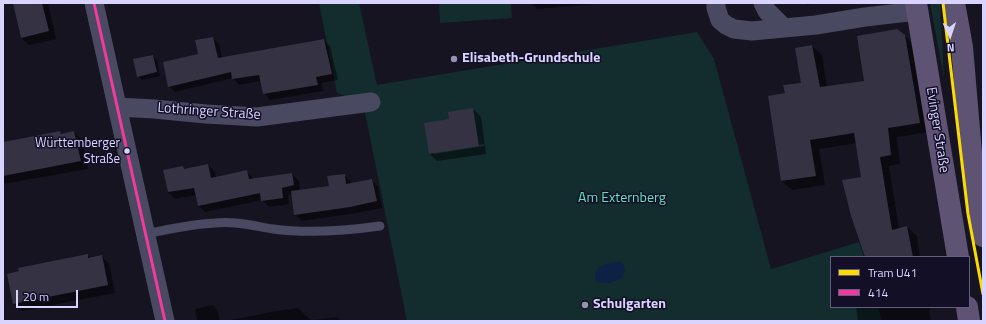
<!DOCTYPE html>
<meta charset="utf-8">
<style>
body{margin:0}
#map{position:relative;width:986px;height:324px;overflow:hidden;background:#161421;font-family:"Titillium Web",sans-serif}
canvas{display:block}
.frame{position:absolute;inset:0;border:4px solid #d9d4ff;pointer-events:none}
.legend{position:absolute;left:830px;top:256px;width:140px;height:52px;box-sizing:border-box;background:#130f26;border:1px solid #625e7d;margin:0;padding:5px 7px;list-style:none;font-size:12px;color:#d9d4ff}
.legend li{display:flex;align-items:center;gap:8px;height:20px}
.legend b{width:20px;border:1px solid #625e7d}
.north{position:absolute;left:930px;top:16px;width:40px;height:40px;-webkit-text-stroke:3px #130f26;paint-order:stroke;rotate:177deg;font-size:11px;font-weight:700;line-height:16px;text-align:center;color:#d9d4ff}
.north::after{content:'';display:block;margin:auto;width:14px;height:18px;background:#d9d4ff;clip-path:polygon(50% 0,100% 100%,50% 72%,0 100%)}
.scale{position:absolute;left:16px;top:290px;width:62px;height:18px;box-sizing:border-box;border:2px solid #d9d4ff;border-top:0;padding-left:5px;font-size:12px;line-height:14px;white-space:nowrap;color:#d9d4ff;-webkit-text-stroke:3px #130f26;paint-order:stroke}
</style>
<div id="map">
<canvas width="986" height="324"></canvas>
<div class="frame"></div>
<ul class="legend">
<li><b style="height:5px;background:#fcdc00"></b>Tram U41</li>
<li><b style="height:5px;background:#f13a9d"></b>414</li>
</ul>
<div class="north">N</div>
<div class="scale">20 m</div>
</div>
<script>
const c = document.querySelector('canvas').getContext('2d');
c.lineJoin = 'round';
function paint(path, color) {
  c.fillStyle = color;
  c.fill(path, 'evenodd');
}
function strokePath(path, color, width, dash) {
  c.strokeStyle = color;
  c.lineWidth = width;
  c.lineCap = dash ? 'butt' : 'round';
  c.setLineDash(dash || []);
  c.stroke(path);
}
function label(font, color, halo, rows, align = 'center') {
  c.font = font + ' "Titillium Web",sans-serif';
  c.lineWidth = 3;
  c.setLineDash([]);
  c.textBaseline = 'middle';
  c.strokeStyle = halo;
  c.fillStyle = color;
  for (const [text, x, y, turn = 0] of rows) {
    c.save();
    c.translate(x, y);
    c.rotate((+turn || 0) * Math.PI / 180);
    c.textAlign = isNaN(turn) ? turn : align;
    if (halo) c.strokeText(text, 0, 0);
    c.fillText(text, 0, 0);
    c.restore();
  }
}
const green = new Path2D(`
 M319 3H359L377 85 697 32 714 59 771 269 859 242 864 257H831V307H878L882 321H407L363 103 337 93Z
 M439 3H511L512 18 440 23Z
 M930 3H940L944 78Z`);
const water = new Path2D(`
 M613 262H621C626 268 626 271 622 278 613 282 605 286 596 281 592 268 603 265 613 262Z`);
const shadow = new Path2D(`
 M14 3H48L56 39 29 45 21 38Z
 M531 3H595V4L537 9Z
 M805 3H818L807 5Z
 M904 35 914 45 929 132 897 137 900 164 889 166 899 229 907 227 917 236 920 257H866L862 178 857 143 819 149 825 185 792 190 782 181 786 93 802 83 812 46 822 55 827 87 865 81Z
 M213 38 219 44 222 58 324 40 330 46 338 80 322 83 323 91 270 100 264 93 261 81 239 85 233 78 175 92 169 86 199 55Z
 M153 56 157 60 160 76 142 80 138 76Z
 M473 109 481 117 486 154 437 161 429 153 450 120ZM484 144V146L434 154V152Z
 M59 132 62 134 74 132 82 140 88 169 3 184V143Z
 M208 165 215 172 216 178 247 172 254 179 292 174 299 181 300 191 330 187 344 175 351 182V184L371 180 378 186 382 208 357 213 302 221 295 215 292 194 288 195 289 204 269 207 262 200 205 212 199 206 196 195 175 199 168 192 164 171 183 167 185 170Z
 M87 255 91 258 101 256 109 264 115 293 22 311 14 304Z
 M213 305 217 309 220 321H197L195 309Z
 M856 307H929L931 321H858Z
 M298 308 311 320 337 317 341 321H225L277 311Z`);
const building = new Path2D(`
 M13 3H42L49 31 21 38Z
 M897 29 905 35 920 123 888 128 891 155 880 157 892 230 907 226 913 257H865L851 216 842 180 861 177 854 133 810 140 816 176 781 181 768 96 785 93 783 85 801 83 795 48 812 45 820 87 864 81 857 36Z
 M213 37 218 58 324 39 332 74 316 77 318 85 263 94 259 75 232 79 231 72 168 87 163 62 198 54 195 40Z
 M153 55 157 72 137 77 133 59Z
 M473 108 479 146 429 154 424 123 449 119 448 112Z
 M60 131 61 134 74 131 81 161 3 176V142Z
 M208 164 211 178 247 170 249 179 292 173 294 185 282 188 283 198 261 201 260 193 198 206 194 188 168 192 163 170 183 166 184 169Z
 M345 174 346 184 372 179 377 201 350 207 294 215 291 191 329 186 327 176Z
 M88 254V258L102 255 108 285 13 304 7 274 19 271 18 268Z`);
const lane = new Path2D(`
 M146 234C169 229 192 224 215 223 235 221 254 226 273 229 309 234 344 231 380 226`);
const street = new Path2D(`
 M94 3 165 321
 M716 3V8L720 20 726 25 734 29 752 31 816 25 865 17 917 11
 M763 3 767 11 784 28
 M118 107 154 109 206 114 257 117 371 102`);
const primary = new Path2D(`
 M916 3 958 257
 M954 3 962 47 971 153 983 236
 M967 307 969 321`);
const bus1 = new Path2D(`
 M94 3 165 321`);
const tram1 = new Path2D(`
 M943 3 968 214 983 294`);
const markers = [
 [454,59,4,"#9591b1"],
 [127,151,3.5,"#d9d4ff"],
 [585,305,4,"#9591b1"]
];
const busNames = [
 ["Württemberger",120,144],
 ["Straße",120,160]
];
const poiNames = [
 ["Elisabeth-Grundschule",462,59],
 ["Schulgarten",593,305]
];
const streetNames = [
 ["Lothringer Straße",209,112,4],
 ["Evinger Straße",937,130,81]
];
const parkNames = [
 ["Am Externberg",622,199]
];
paint(green, '#132c2d');
paint(water, '#0d2144');
paint(shadow, '#0007');
paint(building, '#343243');
strokePath(lane, '#4a4962', 9);
strokePath(street, '#4a4962', 19);
strokePath(primary, '#5e5373', 22);
strokePath(bus1, '#f13a9d', 3);
strokePath(tram1, '#fcdc00', 3);
for (const [x, y, r, color] of markers) {
  const dot = new Path2D();
  dot.arc(x, y, r, 0, 2 * Math.PI);
  c.fillStyle = color;
  c.fill(dot);
  strokePath(dot, '#130f26', 1.5);
}
label('13px', '#d9d4ff', '#130f26', busNames, 'right');
label('bold 14px', '#d9d4ff', '#130f26', poiNames, 'left');
label('14px', '#d9d4ff', '#130f26', streetNames);
label('14px', '#5fe0c0', '#130f26', parkNames);
</script>
